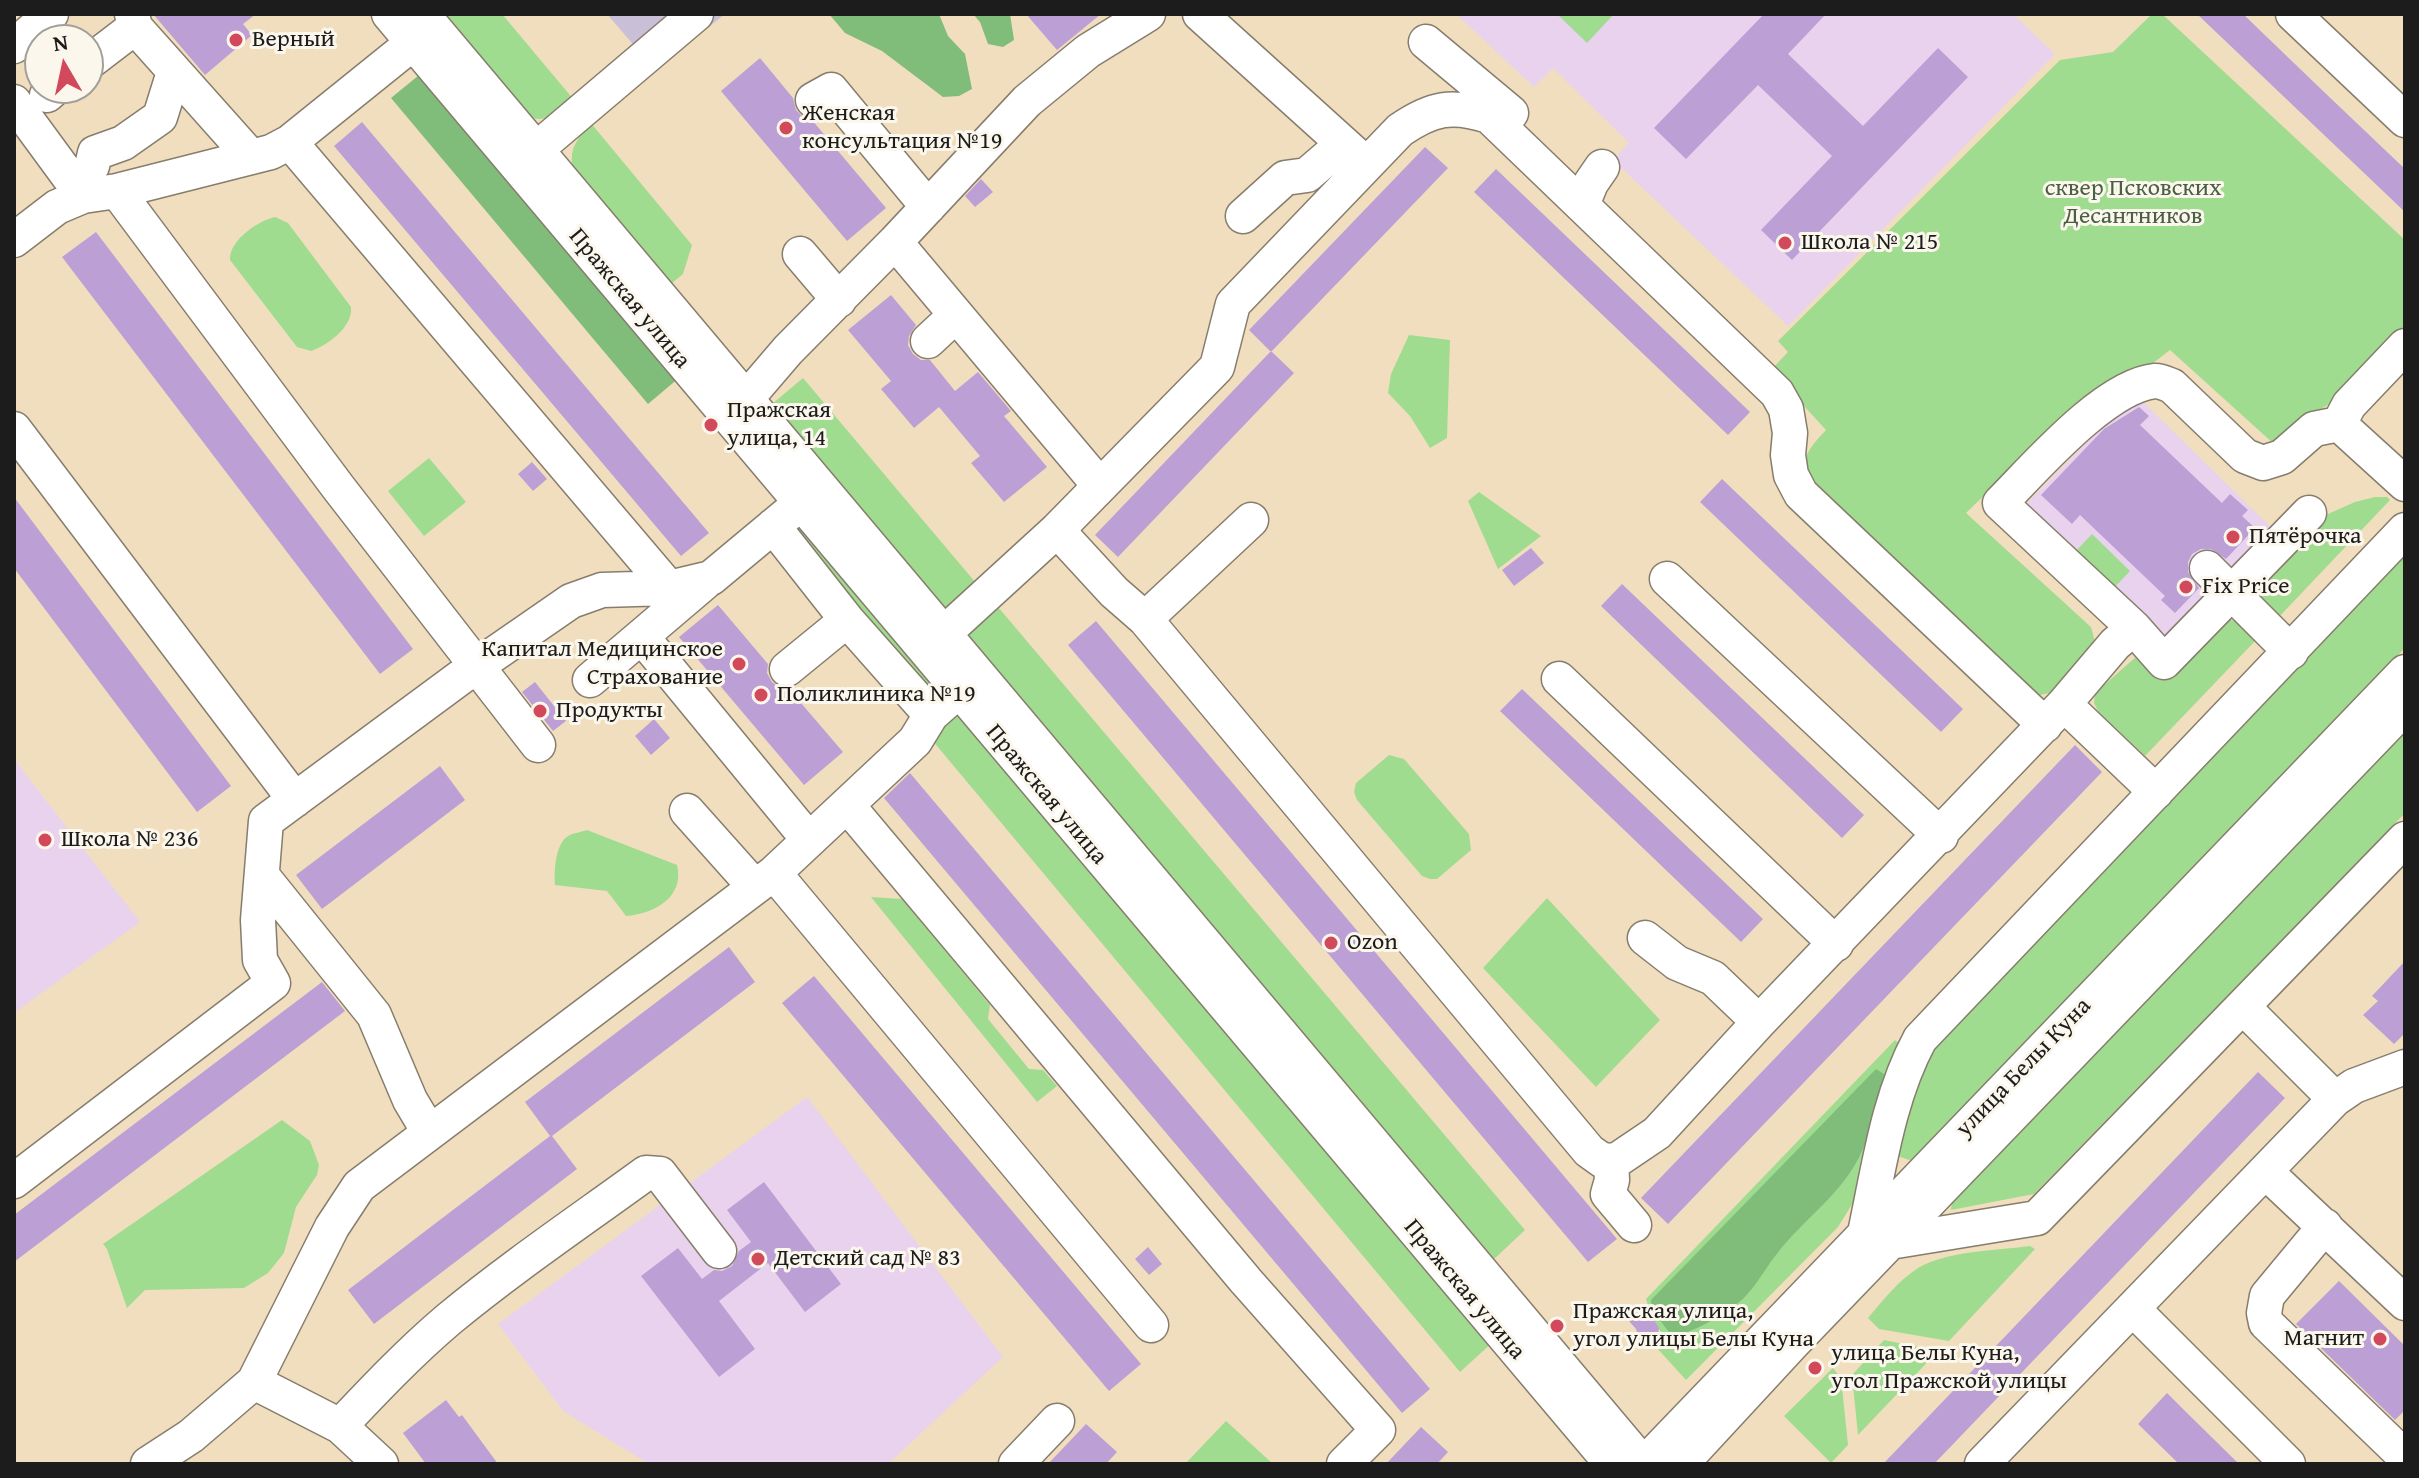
<!DOCTYPE html>
<meta charset="utf-8">
<style>
body{margin:0}
#map{position:relative;width:2419px;height:1478px;overflow:hidden;background:#f1debe;font-family:"Gentium Book Plus",serif}
canvas{display:block}
.frame{position:absolute;inset:0;border:16px solid #1c1c1c;pointer-events:none}
.north{position:absolute;left:24px;top:24px;width:80px;height:80px;box-sizing:border-box;background:#fbf7ec;border:2px solid #a29f99;border-radius:50%;rotate:351deg;font-size:22px;font-weight:700;line-height:32px;text-align:center;color:#1c1c1c}
.north::after{content:'';display:block;margin:auto;width:28px;height:36px;background:#d1495b;clip-path:polygon(50% 0,100% 100%,50% 72%,0 100%)}
</style>
<div id="map">
<canvas width="2419" height="1478"></canvas>
<div class="frame"></div>
<div class="north">N</div>
</div>
<script>
const c = document.querySelector('canvas').getContext('2d');
c.lineJoin = 'round';
function paint(path, color) {
  c.fillStyle = color;
  c.fill(path, 'evenodd');
}
function strokePath(path, color, width, dash) {
  c.strokeStyle = color;
  c.lineWidth = width;
  c.lineCap = dash ? 'butt' : 'round';
  c.setLineDash(dash || []);
  c.stroke(path);
}
function label(font, color, halo, rows, align = 'center') {
  c.font = font + ' "Gentium Book Plus",serif';
  c.lineWidth = 6;
  c.setLineDash([]);
  c.textBaseline = 'middle';
  c.strokeStyle = halo;
  c.fillStyle = color;
  for (const [text, x, y, turn = 0] of rows) {
    c.save();
    c.translate(x, y);
    c.rotate((+turn || 0) * Math.PI / 180);
    c.textAlign = isNaN(turn) ? turn : align;
    if (halo) c.strokeText(text, 0, 0);
    c.fillText(text, 0, 0);
    c.restore();
  }
}
const built = new Path2D(`
 M1456 14H2013L2055 54 1788 326 1613 160 1629 143 1553 68 1534 87Z
 M2135 394 2289 545 2179 655 2025 505Z
 M14 759 140 922 14 1013Z
 M807 1097 1003 1357 888 1464H649L563 1411 498 1324Z`);
const industrial = new Path2D(`
 M607 14H725L655 70Z`);
const green = new Path2D(`
 M443 14H502L574 100C560 110 547 124 529 117Z
 M1557 14H1614L1587 43Z
 M2152 14H2162L2405 240V334L2348 394 2297 422 2274 444 2170 350 2140 373 2077 405 1966 513 2091 627 2095 642 2054 692 2040 695 2026 693 1802 480C1802 456 1811 446 1826 430L1771 370 1788 352 1778 341 2060 60 2113 52Z
 M590 122 692 245 683 274 671 284 573 167C568 148 580 137 590 122Z
 M275 217 288 223 351 307C353 327 328 345 311 351L297 347 230 260C229 241 257 221 275 217Z
 M1409 335 1450 340 1447 438 1430 448 1410 416 1388 393 1391 374Z
 M803 378 981 589 951 616 772 404Z
 M429 458 466 502 424 536 388 491Z
 M1479 492 1541 536 1498 569 1468 501Z
 M2375 497H2387L2390 500 2276 620 2257 596 2256 588 2319 518 2355 502Z
 M798 515 936 678 927 688 789 523Z
 M2092 534 2130 571 2114 588 2076 551Z
 M2405 552V648L1912 1161 1898 1156 1923 1061 1943 1035Z
 M993 601 1525 1230 1493 1260 965 634Z
 M2230 620 2238 621 2257 639 2145 756 2098 711 2094 703 2095 693 2137 656 2163 680 2223 621Z
 M959 704 1494 1341 1460 1372 927 734Z
 M2405 726V813L2034 1194 1951 1210 1952 1201Z
 M1389 755 1404 759 1469 834 1471 850 1437 879H1430L1422 876 1357 800 1354 792 1356 783Z
 M587 830 677 865C685 897 654 914 626 916L607 891 555 885C554 872 555 844 568 836 573 833 582 832 587 830Z
 M871 897 902 899 990 1005 988 1019 1029 1069 1043 1070 1057 1086 1037 1102Z
 M1547 898 1660 1020 1596 1087 1483 968Z
 M1895 1040 1904 1048 1859 1193 1838 1227 1686 1380 1656 1347 1666 1338 1653 1322 1646 1299Z
 M282 1120 310 1141 319 1165 317 1175 296 1207 284 1253 268 1273 244 1288 145 1290 127 1308 107 1249 103 1244Z
 M2030 1246 2035 1249 1949 1341 1879 1329 1868 1318C1883 1300 1898 1281 1918 1268 1950 1250 1994 1251 2030 1246Z
 M1884 1340 1938 1351 1858 1435 1852 1375Z
 M1833 1368 1841 1378 1848 1445 1831 1463 1784 1416Z
 M1226 1421 1273 1464H1185Z`);
const forest = new Path2D(`
 M829 14H939L948 36 965 54 972 89 959 96 943 97 882 51 845 33Z
 M973 14H1010L1014 40 1003 47 988 44 980 22Z
 M424 71 680 377 648 404 391 98Z
 M1876 1069 1884 1074C1878 1100 1873 1127 1862 1151 1844 1193 1802 1220 1776 1255 1761 1274 1753 1293 1733 1307 1716 1319 1692 1333 1672 1336L1652 1310 1651 1300Z`);
const building = new Path2D(`
 M153 14H256L243 24 252 35 205 75Z
 M1026 14H1101L1057 50Z
 M1764 14H1826L1788 54 1863 126 1938 48 1968 77 1792 260 1761 230 1832 156 1758 85 1686 159 1654 128Z
 M2197 14H2243L2322 90 2405 169V212Z
 M760 58 793 98 796 110 803 117 812 120 886 208 847 241 721 91Z
 M362 122 709 533 681 556 334 146Z
 M1425 147 1448 168 1271 352 1249 330Z
 M1496 169 1750 412 1728 435 1474 192Z
 M981 179 993 192 975 207 965 196Z
 M96 232 413 649 380 674 62 257Z
 M891 295 916 325 909 336 908 345 913 354 921 360H930L955 391 978 372 1011 411 1004 416 1047 467 1004 502 971 463 980 456 939 407 914 428 881 389 891 381 848 330Z
 M1271 351 1294 373 1118 557 1095 535Z
 M2139 407 2149 416 2140 425 2222 503 2230 494 2248 510 2242 516 2255 528 2226 559 2211 549H2201L2192 554 2188 562V572L2199 588 2175 613 2161 600 2165 596 2080 515 2072 524 2041 495 2104 429Z
 M532 462 547 479 533 491 518 474Z
 M1722 479 1963 709 1941 732 1700 502Z
 M14 497 231 786 197 812 14 568Z
 M1531 548 1544 563 1514 586 1502 570Z
 M1622 584 1864 815 1842 838 1601 606Z
 M718 605 768 664 767 673 772 682 779 687 789 689 843 752 804 785 679 637Z
 M1096 621 1617 1239 1588 1262 1068 645Z
 M535 682 566 721 553 731 522 692Z
 M1522 689 1763 919 1741 942 1500 711Z
 M654 719 670 738 651 755 635 736Z
 M2075 745 2102 772 1668 1224 1641 1198Z
 M440 766 465 800 322 909 296 875Z
 M910 773 1430 1389 1402 1413 884 798Z
 M729 947 755 982 552 1136 577 1169 374 1324 348 1290 550 1136 525 1102Z
 M2405 961V1033L2394 1044 2363 1015 2378 1001 2372 996Z
 M814 976 1141 1364 1109 1391 782 1003Z
 M322 982 345 1011 14 1262V1215Z
 M2258 1072 2285 1098 1934 1464H1883Z
 M764 1182 841 1284 805 1312 768 1263 719 1301 755 1349 719 1377 641 1276 678 1248 702 1279 714 1270 722 1271 732 1266 739 1251 751 1242 727 1210Z
 M1148 1247 1162 1264 1149 1275 1135 1259Z
 M2339 1281 2405 1346V1410L2395 1420 2296 1324Z
 M1645 1305 1659 1328 1658 1335 1650 1342 1639 1339 1636 1329 1628 1320Z
 M2167 1393 2185 1411 2239 1464H2179L2138 1424Z
 M446 1400 459 1417 462 1415 498 1464H426L403 1433Z
 M1086 1424 1117 1452 1106 1464H1048Z
 M1421 1427 1448 1452 1437 1464H1386Z`);
const minor = new Path2D(`
 M132 14 135 27 251 157
 M389 14 1612 1464
 M422 14 1643 1464
 M1200 14 1366 164
 M2293 14 2405 120
 M1426 42 1511 113 1507 117
 M14 46 51 14
 M88 63 135 27
 M47 95 55 88
 M813 100 831 90 928 207
 M14 102 83 196
 M290 142 669 588
 M519 164 696 14
 M92 166 95 153 123 143 160 117 174 72
 M117 191 338 487 538 745
 M1582 205 1591 183 1602 167
 M1243 216 1285 178 1307 175 1343 144
 M14 240 57 207 83 196 117 191 271 152 290 142 429 30
 M895 242 1100 486
 M800 254 839 300
 M928 341 956 315
 M2405 346 2349 405 2339 424 2405 484
 M730 412 746 399 788 350 895 242 1027 101 1088 51 1148 14
 M14 429 295 800
 M773 526 847 620 931 715
 M1057 530 1114 592 1145 619 1589 1151 1603 1161 1617 1160 1657 1133 1759 1022 2064 704 2156 792
 M2207 568 2291 652
 M1667 579 1941 836
 M1145 619 1251 520
 M2134 628 2164 662 2309 513
 M642 637 809 840
 M928 648 1057 530 1217 367 1233 304 1400 130C1432 108 1452 104 1489 116L1777 393 1786 409 1790 433 1788 455 1791 475 1801 494 2045 725
 M787 669 847 620
 M1559 679 1836 944
 M590 680 704 583
 M2064 704 2115 644 2134 628 2000 503C2035 468 2105 386 2155 381 2161 381 2167 384 2172 386L2245 456 2263 463 2282 457 2314 429 2339 424
 M847 805 1246 1281 1378 1430 1344 1464
 M687 811 754 886
 M774 873 1151 1325
 M263 877 374 1015 410 1100 429 1132
 M1645 938 1677 963 1713 978 1759 1022
 M2243 1007 2335 1099
 M1611 1161 1612 1180 1608 1194 1634 1225
 M2266 1172 2405 1303
 M14 1181 273 983 260 960 258 920 266 821 461 677 571 601 602 590 669 588 711 578 819 488
 M2325 1226 2267 1296 2264 1313 2266 1323 2405 1457
 M1865 1233C1879 1168 1888 1098 1920 1039L2405 530
 M1890 1242 2037 1218 2405 839
 M2133 1309 2288 1464
 M254 1382 340 1426 381 1464
 M340 1426C375 1389 410 1352 449 1319 512 1267 580 1221 646 1173L660 1174 719 1251
 M148 1464 191 1436 254 1382 332 1227 359 1186 774 873 915 741 931 715 974 677
 M1016 1464 1057 1421
 M1644 1464 2405 672
 M1681 1464 1792 1344 2405 707
 M1982 1464 2335 1099 2354 1086 2405 1067`);
const markers = [
 [236,40,8,"#d1495b"],
 [786,128,8,"#d1495b"],
 [1785,243,8,"#d1495b"],
 [711,425,8,"#d1495b"],
 [2233,537,8,"#d1495b"],
 [2186,587,8,"#d1495b"],
 [739,664,8,"#d1495b"],
 [761,695,8,"#d1495b"],
 [540,711,8,"#d1495b"],
 [45,840,8,"#d1495b"],
 [1331,943,8,"#d1495b"],
 [758,1259,8,"#d1495b"],
 [1557,1326,8,"#d1495b"],
 [2380,1339,8,"#d1495b"],
 [1815,1368,8,"#d1495b"]
];
const poiNames = [
 ["Верный",252,40],
 ["Женская",802,114],
 ["консультация №19",802,142],
 ["Школа № 215",1801,243],
 ["Пражская",727,411],
 ["улица, 14",727,439],
 ["Пятёрочка",2249,537],
 ["Fix Price",2202,587],
 ["Капитал Медицинское",723,650,"right"],
 ["Страхование",723,678,"right"],
 ["Поликлиника №19",777,695],
 ["Продукты",556,711],
 ["Школа № 236",61,840],
 ["Ozon",1347,943],
 ["Детский сад № 83",774,1259],
 ["Пражская улица,",1573,1312],
 ["угол улицы Белы Куна",1573,1340],
 ["Магнит",2364,1339,"right"],
 ["улица Белы Куна,",1831,1354],
 ["угол Пражской улицы",1831,1382]
];
const parkNames = [
 ["сквер Псковских",2133,189],
 ["Десантников",2133,217]
];
const streetNames = [
 ["Пражская улица",629,299,50],
 ["Пражская улица",1046,795,50],
 ["улица Белы Куна",2024,1068,-46],
 ["Пражская улица",1464,1290,50]
];
paint(built, '#e9d2ed');
paint(industrial, '#c9bfd7');
paint(green, '#a0dc8f');
paint(forest, '#80bc7a');
paint(building, '#bca0d5');
strokePath(minor, '#867d6d', 37);
strokePath(minor, '#fff', 34);
for (const [x, y, r, color] of markers) {
  const dot = new Path2D();
  dot.arc(x, y, r, 0, 2 * Math.PI);
  c.fillStyle = color;
  c.fill(dot);
  strokePath(dot, '#fbf7ec', 3);
}
label('24px', '#1c1c1c', '#fbf7ec', poiNames, 'left');
label('24px', '#4a5f44', '#fbf7ec', parkNames);
label('24px', '#1c1c1c', '#fbf7ec', streetNames);
</script>
